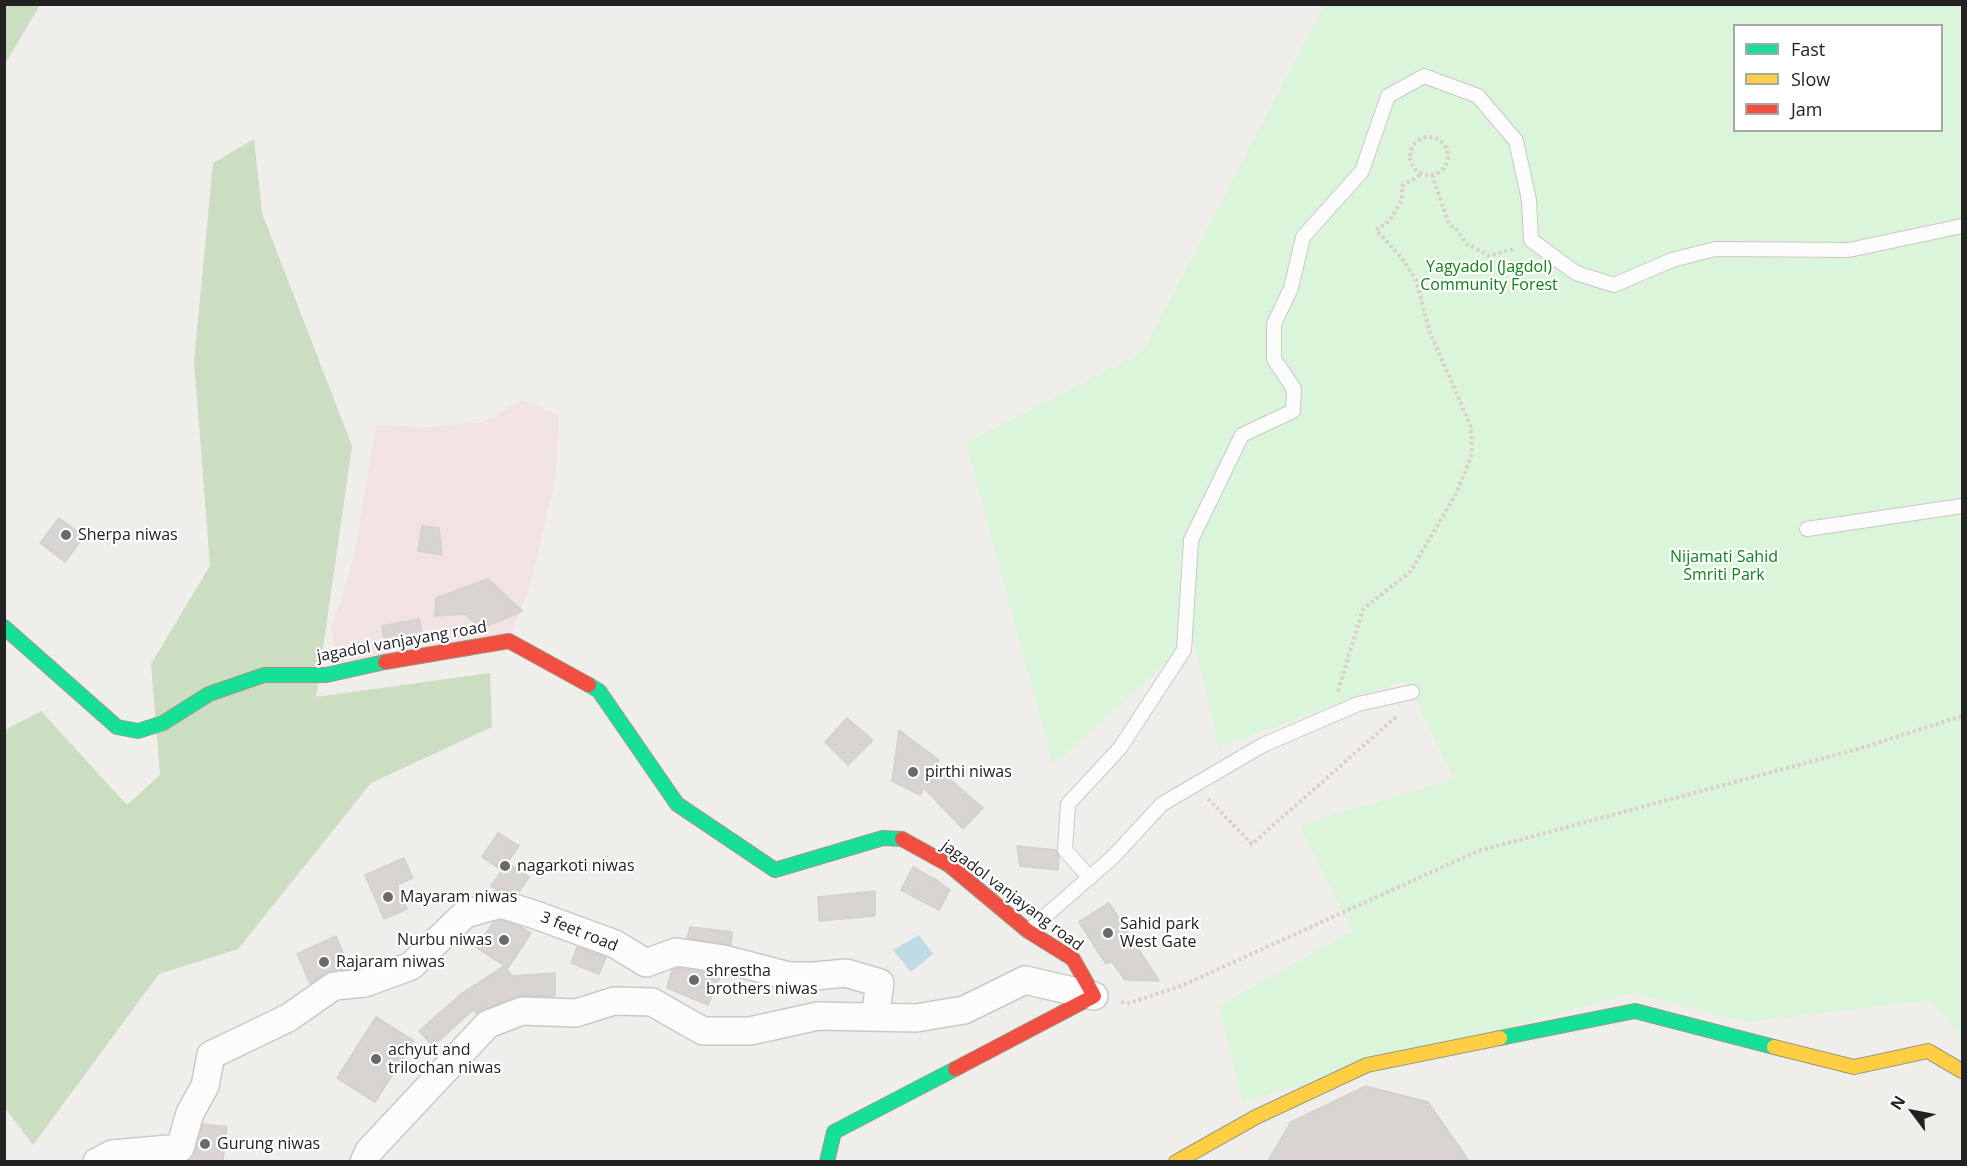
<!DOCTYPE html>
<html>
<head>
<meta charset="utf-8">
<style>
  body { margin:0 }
  #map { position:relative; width:1967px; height:1166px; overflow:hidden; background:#f0eeeb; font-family:"Open Sans",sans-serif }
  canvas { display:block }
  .frame { position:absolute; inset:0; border:6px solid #222; pointer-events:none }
  .legend { position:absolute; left:1733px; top:24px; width:210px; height:108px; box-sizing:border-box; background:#fff; border:2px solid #a7a7a7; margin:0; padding:8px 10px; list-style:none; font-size:18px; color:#222 }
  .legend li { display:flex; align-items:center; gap:12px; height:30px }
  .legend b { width:30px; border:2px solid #a7a7a7 }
  .north { position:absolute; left:1883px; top:1082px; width:60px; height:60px; -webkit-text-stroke:4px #fff; paint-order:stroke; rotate:302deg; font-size:16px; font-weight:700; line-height:24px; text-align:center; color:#222 }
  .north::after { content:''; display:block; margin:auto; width:21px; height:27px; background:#222; clip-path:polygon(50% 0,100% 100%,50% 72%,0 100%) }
</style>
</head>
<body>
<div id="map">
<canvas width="1967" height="1166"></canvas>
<div class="frame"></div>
<ul class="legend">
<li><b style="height:8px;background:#16e098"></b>Fast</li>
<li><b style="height:8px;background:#ffcf43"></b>Slow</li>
<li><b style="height:8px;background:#f24e42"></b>Jam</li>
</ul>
<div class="north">N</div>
</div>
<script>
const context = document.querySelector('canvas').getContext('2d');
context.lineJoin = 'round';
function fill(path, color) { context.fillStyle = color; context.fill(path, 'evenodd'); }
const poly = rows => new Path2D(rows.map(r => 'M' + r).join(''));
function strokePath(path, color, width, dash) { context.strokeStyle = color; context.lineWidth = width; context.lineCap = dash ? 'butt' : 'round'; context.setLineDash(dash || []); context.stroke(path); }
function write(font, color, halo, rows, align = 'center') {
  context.font = font + ' "Open Sans",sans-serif'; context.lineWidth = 4.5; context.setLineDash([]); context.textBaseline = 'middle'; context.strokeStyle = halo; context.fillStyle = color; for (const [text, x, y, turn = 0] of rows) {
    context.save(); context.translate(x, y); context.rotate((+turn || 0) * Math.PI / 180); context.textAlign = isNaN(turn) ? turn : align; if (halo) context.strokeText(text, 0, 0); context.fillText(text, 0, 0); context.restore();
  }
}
const commercial = poly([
  [522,400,559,416,555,482,531,582,509,641,338,664,331,629,354,557,376,425,428,427,484,422]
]);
const forest = poly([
  [5,4,40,5,5,64,4,5],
  [254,139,262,213,352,446,316,697,490,673,492,727,371,783,238,949,159,974,33,1145,5,1108,5,730,41,711,127,805,160,775,151,664,210,566,194,361,213,163]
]);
const park = poly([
  [1324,5,1962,5,1962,1037,1929,1000,1747,1022,1633,993,1243,1102,1219,1006,1352,931,1299,825,1454,779,1406,680,1219,747,1193,639,1053,765,966,443,1143,352],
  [1734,26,1942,26,1942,130,1734,130]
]);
const water = poly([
  [919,935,933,954,911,972,893,950]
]);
const building = poly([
  [59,518,84,536,65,562,40,543,59,518],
  [422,526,439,528,442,555,418,551,422,526],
  [488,579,522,611,487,626,479,627,465,614,435,616,436,598,488,579],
  [419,619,423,637,385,643,382,626,419,619],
  [847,718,873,740,848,765,825,742,847,718],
  [899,730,939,760,936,767,983,808,963,829,924,788,920,795,892,781,899,730],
  [498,833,519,846,507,863,529,877,518,893,506,889,496,889,491,886,502,870,482,857,498,833],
  [1017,846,1056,850,1059,857,1058,870,1020,866,1017,846],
  [404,858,413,878,397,885,407,909,384,919,365,875,404,858],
  [913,867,938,881,950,890,939,910,901,890,913,867],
  [875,891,875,916,819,921,818,897,875,891],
  [1109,903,1159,981,1125,980,1111,961,1106,964,1079,922,1109,903],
  [501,920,521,927,531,933,508,968,476,947,493,923,501,920],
  [690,927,732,932,731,945,687,938,690,927],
  [336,936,350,969,326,973,310,983,297,954,336,936],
  [577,947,606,957,599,974,571,963,577,947],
  [504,966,512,976,555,973,555,996,517,996,476,1013,473,1010,433,1046,419,1031,460,995,504,966],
  [678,968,721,975,708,1005,667,988,672,970,678,968],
  [376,1017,414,1041,375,1102,337,1078,376,1017],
  [1366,1086,1428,1102,1469,1161,1268,1161,1291,1122,1366,1086],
  [203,1124,227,1127,223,1161,187,1161,195,1152,203,1124]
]);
const path = poly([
  '1410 156a19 19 0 1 1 38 0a19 19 0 1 1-38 0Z',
  [1432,175,1449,224,1457,230,1467,244,1489,256,1514,249],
  [1338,691,1363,609,1410,572,1456,494,1472,454,1471,427,1429,330,1416,280,1401,257,1376,230,1389,221,1402,200,1402,186,1422,174],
  [1208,799,1252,844,1397,716],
  [1121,1002,1129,1003,1181,986,1478,851,1858,749,1962,716]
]);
const lane = poly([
  [1807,529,1962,506],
  [1090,878,1065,850,1068,804,1120,748,1184,650,1191,540,1242,435,1293,411,1294,389,1274,359,1274,324,1291,288,1303,237,1362,171,1388,96,1424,76,1478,96,1516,141,1529,200,1531,240,1576,273,1614,285,1672,260,1715,249,1849,250,1962,226],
  [1028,931,1113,857,1162,804,1263,745,1358,704,1412,692]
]);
const street = poly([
  [97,1162,112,1154,180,1148,190,1113,205,1086,211,1055,288,1018,334,986,365,983,411,966,465,914,501,904,533,914,615,944,646,963,676,952,724,959,789,976,815,976,846,973,880,983,875,1017],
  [364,1162,369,1151,488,1024,522,1011,576,1013,614,1001,652,1002,703,1031,750,1031,818,1016,916,1018,964,1010,1025,980,1094,996]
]);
const fast = poly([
  [4,627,117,727,138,731,163,723,209,694,264,675,326,675,385,662],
  [589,685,599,691,677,804,775,870,883,838,902,839],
  [1500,1038,1635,1011,1774,1047],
  [827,1162,834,1132,955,1069]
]);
const slow = poly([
  [1774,1047,1854,1067,1928,1051,1962,1071],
  [1176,1162,1256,1117,1367,1065,1500,1038]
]);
const jam = poly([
  [385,662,509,641,589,685],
  [902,839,949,865,1028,931,1073,959,1094,996,955,1069]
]);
const markers = [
  [66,535,6,"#6a6968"],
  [913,772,6,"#6a6968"],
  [505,866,6,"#6a6968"],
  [388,897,6,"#6a6968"],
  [1108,933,6,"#6a6968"],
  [504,940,6,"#6a6968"],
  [324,962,6,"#6a6968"],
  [694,980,6,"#6a6968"],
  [376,1059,6,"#6a6968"],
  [205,1144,6,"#6a6968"]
];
const parkNames = [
  ["Yagyadol (Jagdol)",1489,267],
  ["Community Forest",1489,285],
  ["Nijamati Sahid",1724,557],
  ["Smriti Park",1724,575]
];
const poiNames = [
  ["Sherpa niwas",78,535],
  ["pirthi niwas",925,772],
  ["nagarkoti niwas",517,866],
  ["Mayaram niwas",400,897],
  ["Sahid park",1120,924],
  ["West Gate",1120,942],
  ["Nurbu niwas",492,940,"right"],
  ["Rajaram niwas",336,962],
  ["shrestha",706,971],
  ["brothers niwas",706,989],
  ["achyut and",388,1050],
  ["trilochan niwas",388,1068],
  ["Gurung niwas",217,1144]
];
const streetNames = [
  ["jagadol vanjayang road",402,642,-10],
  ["jagadol vanjayang road",1012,896,37],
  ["3 feet road",579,932,22]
];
fill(commercial, '#f1e3e1');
fill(forest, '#cbdec1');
fill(park, '#daf5da');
fill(water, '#bfdbe3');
fill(building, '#d7d4d2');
strokePath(building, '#d3d0cc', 1.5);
strokePath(lane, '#c9c8c7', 16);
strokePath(street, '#c9c8c7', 30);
strokePath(fast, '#999a82', 16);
strokePath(slow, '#999a82', 16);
strokePath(jam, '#999a82', 16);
strokePath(path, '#dccecd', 4, [3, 3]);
strokePath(lane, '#fdfcfc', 14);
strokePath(street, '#fdfcfc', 27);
strokePath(fast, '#16e098', 14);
strokePath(slow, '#ffcf43', 14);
strokePath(jam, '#f24e42', 14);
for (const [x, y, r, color] of markers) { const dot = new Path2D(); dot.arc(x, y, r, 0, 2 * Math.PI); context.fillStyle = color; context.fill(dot); strokePath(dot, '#fff', 2); }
write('16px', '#0c8416', '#fff', parkNames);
write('16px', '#222', '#fff', poiNames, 'left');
write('16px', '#222', '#fff', streetNames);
</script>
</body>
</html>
